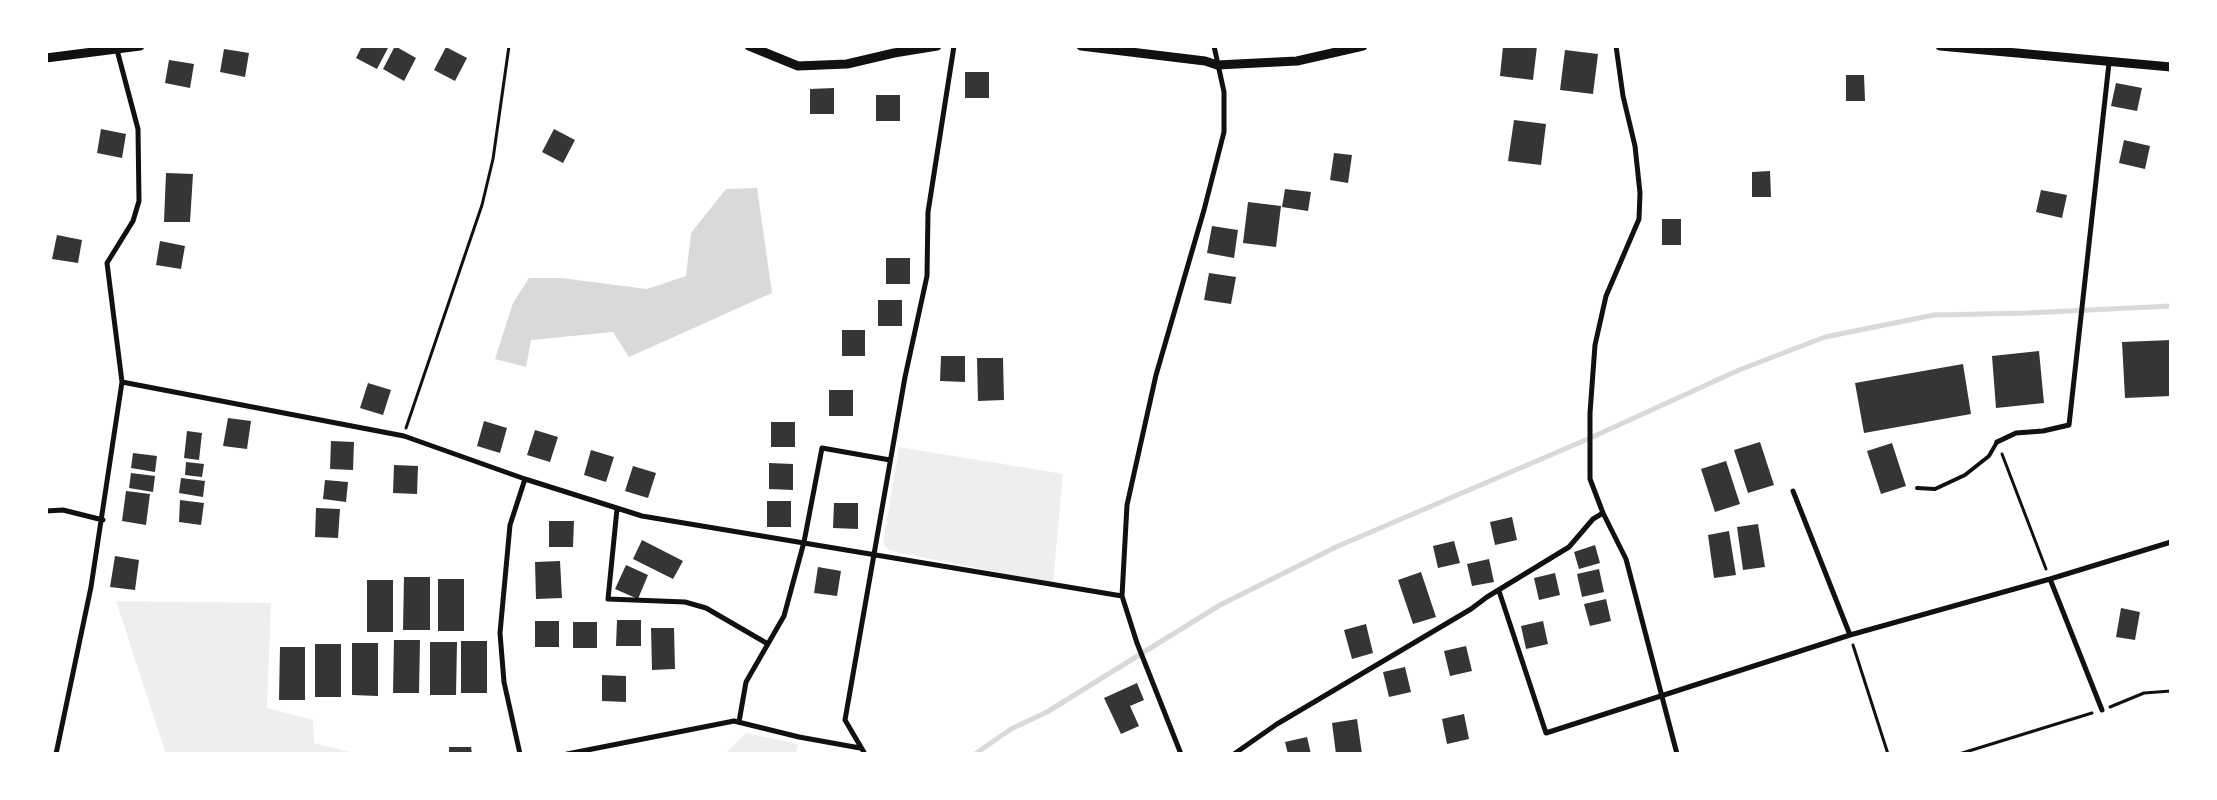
<!DOCTYPE html>
<html>
<head>
<meta charset="utf-8">
<style>
  body { margin:0 }
  #map { position:relative; width:2217px; height:800px; overflow:hidden; background:#fff; font-family:"Libre Baskerville",serif }
  canvas { display:block }
  .frame { position:absolute; inset:0; border:48px solid #fff; pointer-events:none }
</style>
</head>
<body>
<div id="map">
<canvas width="2217" height="800"></canvas>
<div class="frame"></div>
</div>
<script>
const context = document.querySelector('canvas').getContext('2d');
context.lineJoin = 'round';
function fill(path, color) { context.fillStyle = color; context.fill(path, 'evenodd'); }
const poly = rows => new Path2D(rows.map(r => 'M' + r).join(''));
function strokePath(path, color, width, dash) { context.strokeStyle = color; context.lineWidth = width; context.lineCap = dash ? 'butt' : 'round'; context.setLineDash(dash || []); context.stroke(path); }
const green = poly([
  [899,447,1063,474,1053,583,890,551,883,543],
  [116,601,271,603,267,708,313,720,314,743,357,754,166,754],
  [746,733,798,744,796,754,725,754]
]);
const water = poly([
  [757,188,772,293,629,357,613,332,531,340,526,367,495,359,513,303,529,278,561,278,647,289,686,276,691,233,726,189]
]);
const stream = poly([
  [975,754,1011,729,1047,712,1220,605,1336,547,1588,439,1739,370,1825,337,1934,315,2029,313,2171,306]
]);
const building = poly([
  [362,46,389,46,377,69,356,58],
  [395,46,416,58,404,81,383,69],
  [1503,46,1537,46,1533,80,1500,76],
  [446,47,467,58,455,81,434,70],
  [224,49,249,53,245,77,220,72],
  [1565,50,1598,54,1593,94,1560,90],
  [169,60,194,64,190,88,165,83],
  [965,72,989,72,989,98,965,98],
  [1846,75,1864,75,1865,101,1846,101],
  [2116,83,2142,88,2137,111,2111,106],
  [834,88,834,114,810,114,810,89],
  [876,95,900,95,900,121,876,121],
  [1514,120,1546,124,1541,165,1508,161],
  [101,129,126,134,122,158,97,153],
  [554,129,575,140,563,163,542,152],
  [2124,140,2150,146,2145,169,2119,163],
  [1334,153,1352,155,1348,183,1330,180],
  [1770,171,1771,197,1752,197,1752,172],
  [166,173,193,174,190,222,164,222],
  [1285,189,1311,192,1308,211,1282,207],
  [2041,190,2067,195,2062,218,2036,212],
  [1248,202,1281,206,1276,247,1243,243],
  [1662,219,1681,219,1681,245,1662,245],
  [1212,226,1238,230,1234,258,1207,253],
  [57,235,82,240,78,263,52,259],
  [160,241,185,246,181,269,156,265],
  [886,258,910,258,910,284,886,284],
  [1209,273,1236,277,1231,304,1204,300],
  [878,300,902,300,902,326,878,326],
  [842,330,865,330,865,356,842,356],
  [2171,340,2171,396,2125,398,2122,342],
  [2039,351,2044,403,1996,408,1992,356],
  [941,356,965,356,965,382,940,381],
  [977,358,1003,358,1004,400,978,401],
  [1963,364,1971,414,1864,433,1855,383],
  [368,383,391,390,383,415,360,408],
  [829,390,853,390,853,416,829,416],
  [228,418,251,421,247,449,223,446],
  [484,421,507,428,500,453,477,446],
  [771,422,795,422,795,447,771,447],
  [535,430,558,437,550,462,527,455],
  [187,431,202,433,199,460,184,458],
  [331,441,354,442,353,470,330,469],
  [1760,442,1774,485,1748,493,1734,450],
  [1892,443,1906,486,1881,494,1867,451],
  [591,450,614,457,606,482,584,475],
  [133,453,157,456,155,472,131,468],
  [1726,461,1740,504,1715,512,1701,469],
  [186,462,204,464,202,477,185,475],
  [769,463,793,464,793,490,769,489],
  [394,465,418,466,417,494,393,493],
  [633,466,656,473,648,498,625,491],
  [131,473,155,476,153,492,129,488],
  [181,478,205,481,203,497,179,493],
  [325,480,348,482,346,502,323,499],
  [126,491,150,494,146,525,122,521],
  [180,500,204,503,201,525,179,522],
  [767,501,791,501,791,527,767,527],
  [834,503,858,503,858,529,833,528],
  [316,508,340,509,338,538,315,537],
  [1512,517,1517,540,1495,545,1490,522],
  [549,521,574,521,573,547,549,547],
  [1758,524,1765,567,1743,570,1737,527],
  [1729,531,1736,575,1714,578,1708,535],
  [642,540,683,561,673,579,633,559],
  [1454,541,1460,563,1438,568,1433,546],
  [1595,545,1600,563,1579,569,1574,552],
  [115,556,139,560,135,590,110,587],
  [1489,559,1494,582,1472,586,1467,564],
  [560,561,562,598,536,599,535,562],
  [626,565,648,575,638,599,615,589],
  [818,567,841,571,837,596,814,593],
  [1599,569,1604,592,1582,597,1577,574],
  [1421,572,1436,617,1413,624,1398,580],
  [1555,573,1560,595,1539,600,1534,578],
  [404,577,430,577,430,630,403,630],
  [438,579,464,579,464,631,438,631],
  [367,580,393,580,393,632,367,632],
  [1606,599,1611,621,1590,626,1584,604],
  [2121,608,2140,612,2135,640,2116,637],
  [617,620,641,620,641,646,616,646],
  [535,621,559,621,559,647,535,647],
  [1543,621,1548,644,1526,649,1521,626],
  [573,622,597,622,597,648,573,648],
  [1366,624,1373,653,1352,659,1344,630],
  [651,628,674,628,675,669,652,670],
  [394,640,420,640,419,693,393,693],
  [461,641,487,641,487,693,461,693],
  [430,642,457,642,456,695,430,695],
  [352,643,378,643,378,696,352,695],
  [315,644,341,644,341,697,315,697],
  [1466,646,1472,671,1450,676,1444,651],
  [280,647,305,647,305,700,279,700],
  [1405,667,1411,692,1389,697,1383,672],
  [602,675,626,676,626,702,602,701],
  [1137,683,1144,700,1130,706,1139,726,1121,734,1104,698],
  [1464,714,1469,739,1447,744,1442,719],
  [1357,719,1362,754,1336,754,1332,723],
  [1307,737,1311,754,1288,754,1285,742],
  [449,747,471,747,472,754,449,754]
]);
const path = poly([
  [406,428,482,205,493,159,509,46],
  [2002,454,2046,569],
  [1853,645,1888,754],
  [2110,707,2144,693,2171,691],
  [1959,754,2092,713]
]);
const service = poly([
  [1917,488,1935,489,1965,475,1989,456,1997,442]
]);
const minor = poly([
  [1616,46,1623,96,1635,146,1640,193,1639,219,1606,296,1595,345,1590,413,1590,479,1603,513,1626,559,1677,754],
  [122,382,404,436,525,479,642,516,1122,596],
  [1997,442,2016,433,2043,431,2069,425,2109,63],
  [1793,491,1850,635],
  [617,509,608,599,685,602,706,608,768,644],
  [46,511,63,510,103,520],
  [2050,579,2102,710],
  [1499,591,1546,733,1850,635,2050,579,2171,542],
  [739,722,746,682,784,616,804,542,822,448,890,460],
  [56,754,91,587,122,382,107,263,133,221,139,201,138,129,117,50],
  [520,754,504,682,500,633,510,525,525,479],
  [567,754,734,721,799,737,860,748],
  [865,754,845,720,905,377,927,276,928,212,954,46],
  [1181,754,1137,643,1122,596,1127,505,1156,375,1204,210,1224,132,1224,92,1214,46],
  [1234,754,1277,724,1471,609,1487,597,1569,547,1593,519,1603,513]
]);
const tertiary = poly([
  [749,46,798,66,847,64,894,53,937,46],
  [1081,46,1205,61,1217,65,1297,61,1363,46],
  [1940,46,2171,67],
  [46,58,140,46]
]);
fill(green, '#eee');
fill(water, '#d9d9d9');
strokePath(stream, '#d9d9d9', 5);
fill(building, '#353535');
strokePath(path, '#111', 3);
strokePath(service, '#111', 4);
strokePath(minor, '#111', 5);
strokePath(tertiary, '#111', 9);
</script>
</body>
</html>
